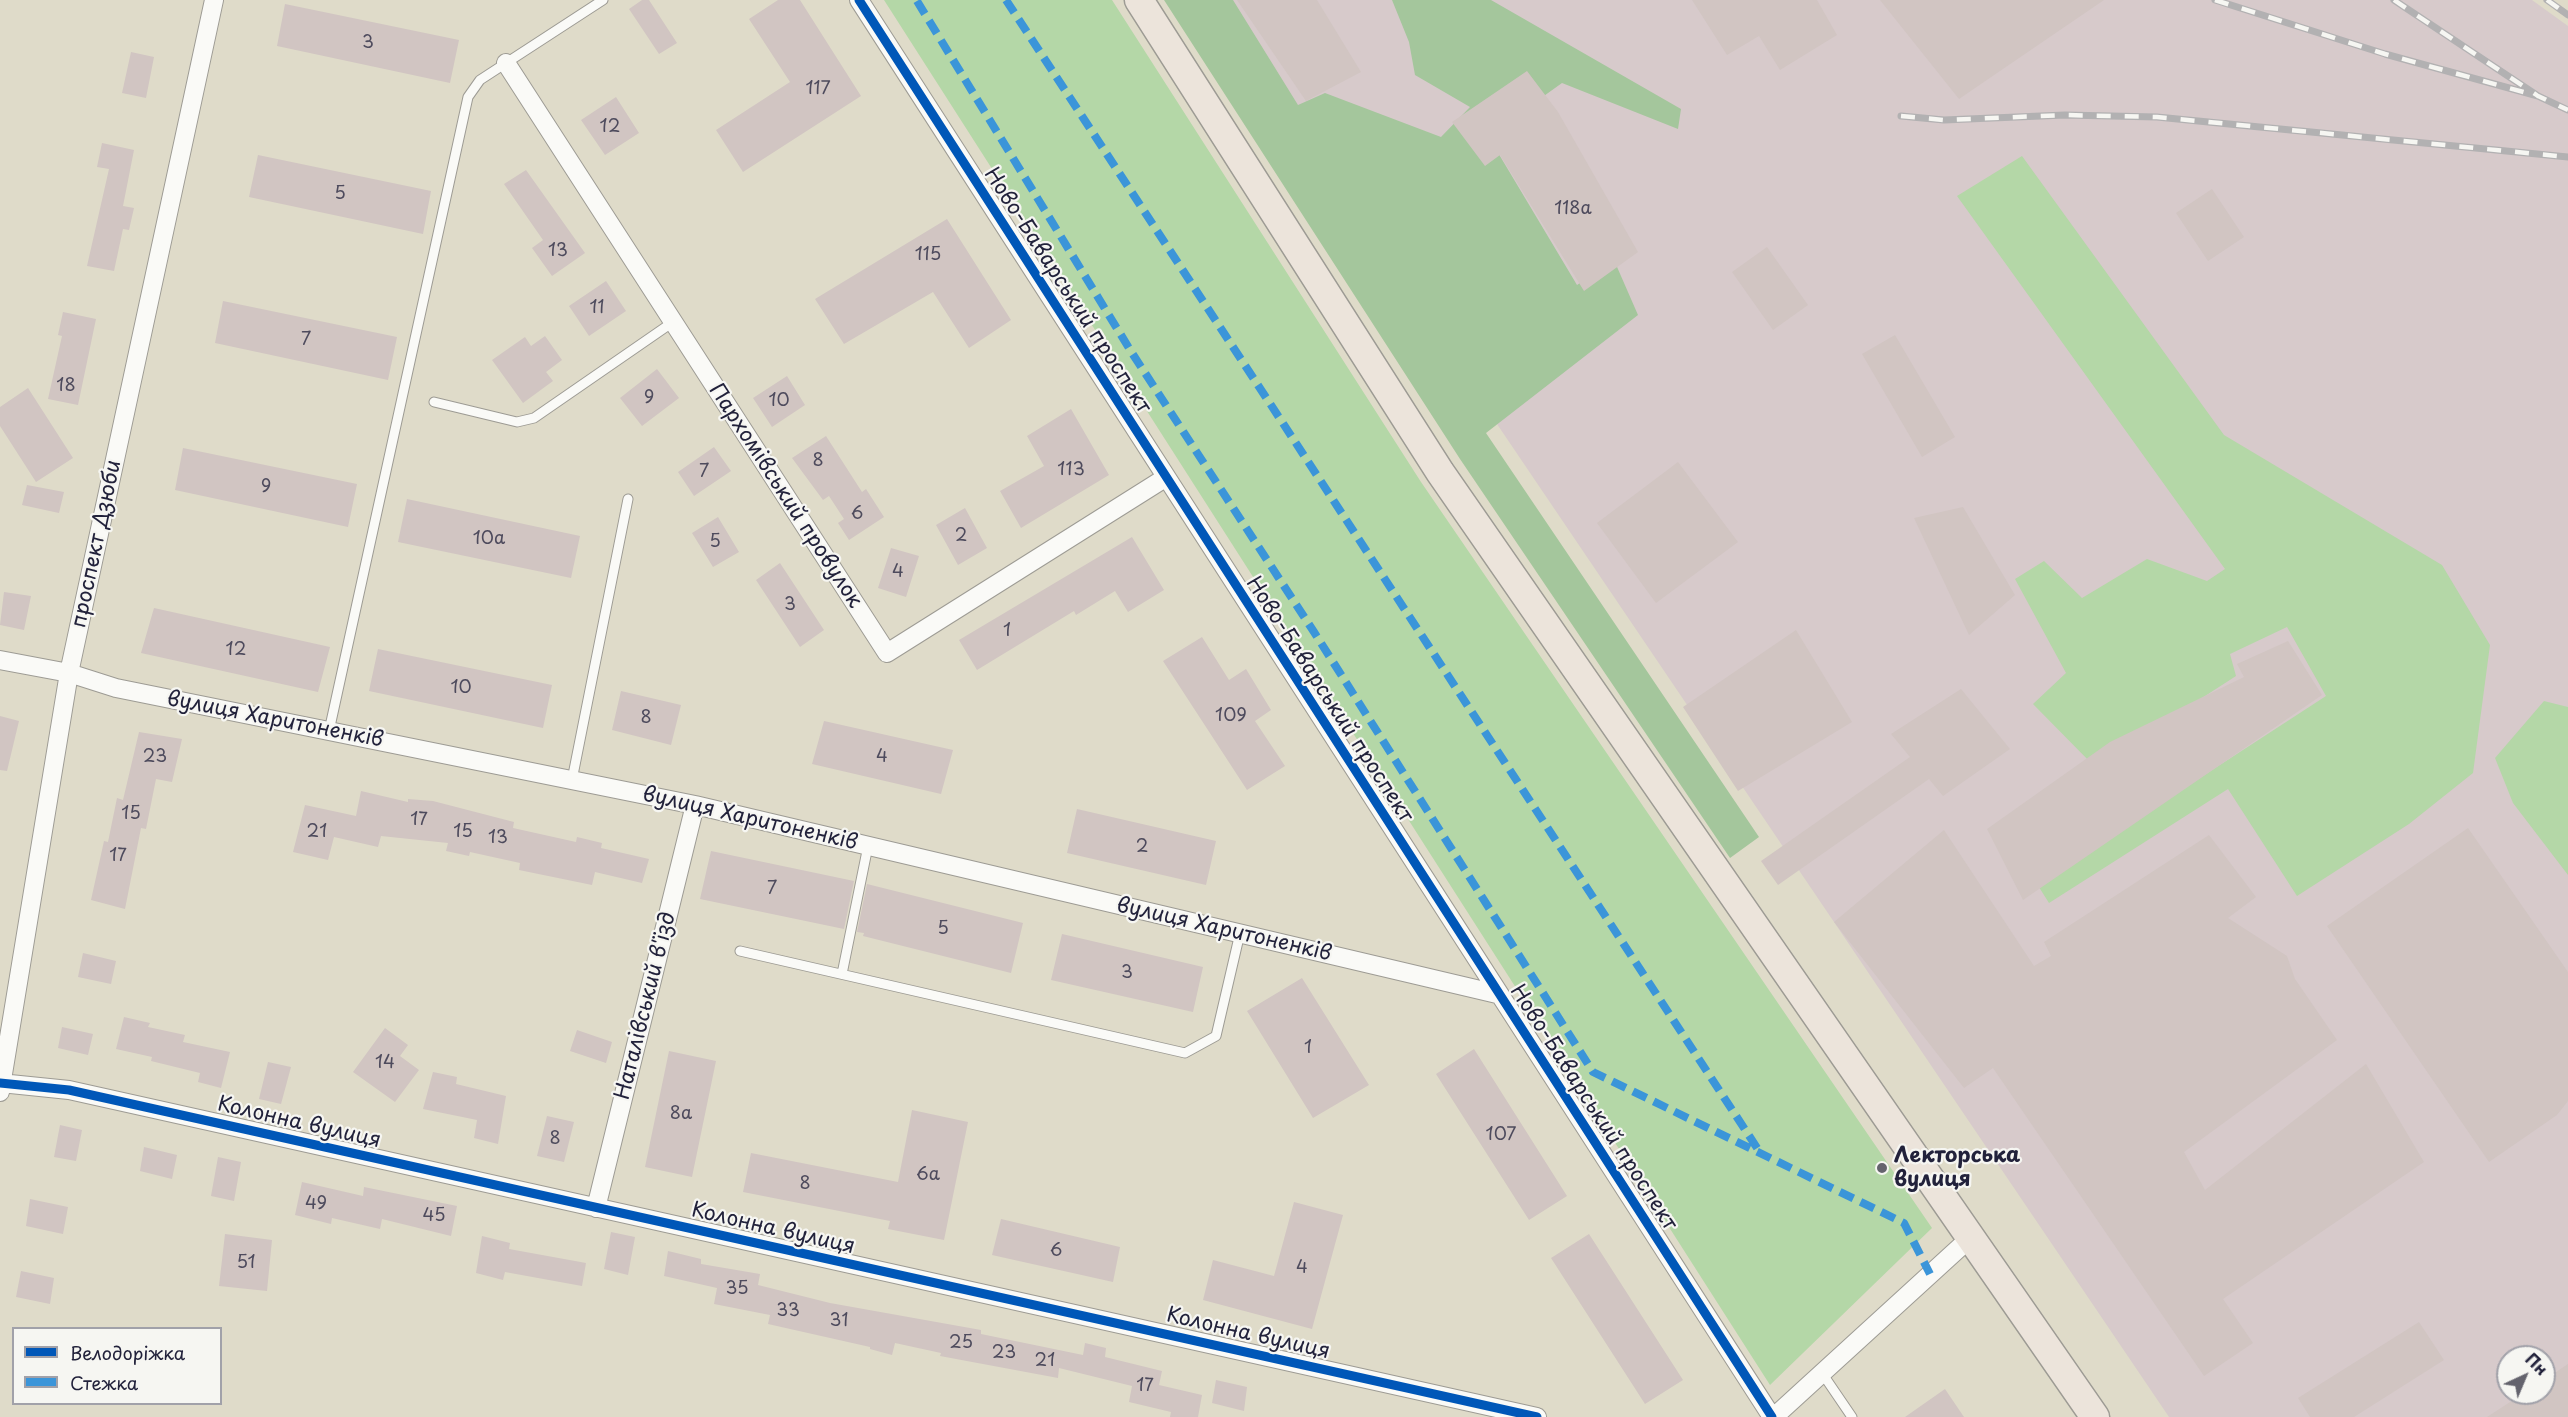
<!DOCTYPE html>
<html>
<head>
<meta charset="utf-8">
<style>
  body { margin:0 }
  #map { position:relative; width:2568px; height:1417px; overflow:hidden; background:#dfdbc9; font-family:"Playpen Sans",sans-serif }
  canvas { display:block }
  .legend { position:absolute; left:12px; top:1327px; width:210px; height:78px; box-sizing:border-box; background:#f6f6f2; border:2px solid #a1a1a9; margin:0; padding:8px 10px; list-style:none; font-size:18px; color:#22223b }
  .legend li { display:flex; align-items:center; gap:12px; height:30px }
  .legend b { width:30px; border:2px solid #a1a1a9 }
  .north { position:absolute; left:2496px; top:1345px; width:60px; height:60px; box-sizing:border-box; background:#f6f6f2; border:2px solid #a1a1a9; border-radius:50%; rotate:44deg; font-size:16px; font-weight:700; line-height:24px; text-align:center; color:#22223b }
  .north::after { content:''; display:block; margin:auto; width:21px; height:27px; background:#64636d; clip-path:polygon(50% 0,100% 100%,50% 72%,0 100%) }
</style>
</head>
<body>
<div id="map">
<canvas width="2568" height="1417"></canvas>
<ul class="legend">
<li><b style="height:8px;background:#0057b8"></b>Велодоріжка</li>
<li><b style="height:8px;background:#3b95d9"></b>Стежка</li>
</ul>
<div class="north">Пн</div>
</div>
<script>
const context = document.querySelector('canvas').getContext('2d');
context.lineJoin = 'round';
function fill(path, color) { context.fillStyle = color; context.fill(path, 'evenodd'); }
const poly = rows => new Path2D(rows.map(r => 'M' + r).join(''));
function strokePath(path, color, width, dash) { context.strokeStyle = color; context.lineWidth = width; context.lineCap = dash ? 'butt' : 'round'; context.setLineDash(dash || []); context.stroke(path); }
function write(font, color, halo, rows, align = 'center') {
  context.font = font + ' "Playpen Sans",sans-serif'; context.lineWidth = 4.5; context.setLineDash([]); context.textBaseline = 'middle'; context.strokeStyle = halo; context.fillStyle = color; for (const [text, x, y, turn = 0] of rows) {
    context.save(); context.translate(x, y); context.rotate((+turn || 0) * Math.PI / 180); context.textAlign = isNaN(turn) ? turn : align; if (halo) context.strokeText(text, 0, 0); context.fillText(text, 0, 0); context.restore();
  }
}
const industrial = poly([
  [1210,0,2532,0,2568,26,2568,1417,2169,1417],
  [2508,1357,2544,1357,2544,1393,2508,1393]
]);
const green = poly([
  [884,0,1112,0,1421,482,1932,1228,1770,1385],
  [2022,156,2224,435,2442,565,2490,645,2473,773,2409,824,2297,896,2228,789,2049,903,2037,884,2326,696,2287,627,2230,654,2236,676,2095,767,2033,704,2066,673,2015,579,2044,561,2082,598,2147,559,2207,581,2225,569,1957,196],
  [2544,701,2568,707,2568,875,2513,803,2495,758]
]);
const forest = poly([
  [1164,0,1233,0,1298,105,1325,93,1441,137,1470,107,1415,75,1409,42,1392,0,1491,0,1681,109,1678,129,1562,83,1488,136,1577,285,1614,260,1638,315,1486,433,1759,837,1730,858,1460,459]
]);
const building = poly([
  [642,0,649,0,677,43,659,54,629,9],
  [778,0,800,0,861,96,743,172,716,130,790,82,749,19],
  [1237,0,1317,0,1361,72,1306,101],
  [1692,0,1817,0,1837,35,1780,70,1759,36,1727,55],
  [1880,0,2104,0,1959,99],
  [285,4,459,40,450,83,277,46],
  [131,52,154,57,146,98,122,93],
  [1527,71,1558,112,1638,252,1584,291,1500,155,1485,166,1452,122],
  [616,97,639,133,605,155,581,120],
  [102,143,134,150,123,206,134,208,129,230,123,229,114,271,87,266,109,169,97,167],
  [258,155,431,191,423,234,249,197],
  [526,170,585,253,552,276,532,248,543,240,504,184],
  [2212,189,2244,237,2208,261,2176,213],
  [947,219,1011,320,969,348,933,292,844,344,815,299],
  [1767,247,1808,305,1773,330,1732,272],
  [606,281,626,311,589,336,569,306],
  [223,301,397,337,388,380,215,343],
  [63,312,96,319,78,405,48,399,62,336,58,335],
  [1895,335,1955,437,1922,457,1862,354],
  [545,336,562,360,546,372,553,381,523,403,492,360,525,337,531,346],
  [657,369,679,398,642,426,620,398],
  [787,376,805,405,772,427,753,398],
  [28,388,73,458,36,482,0,426,0,407],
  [1071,409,1109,475,1021,528,1000,491,1044,466,1027,436],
  [826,436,862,492,866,489,884,517,849,540,838,523,844,519,829,496,823,500,792,458],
  [714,447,731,471,694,496,678,472],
  [183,448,357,484,348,527,175,490],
  [1678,462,1738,542,1656,603,1597,523],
  [27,485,64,492,59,513,22,505],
  [407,499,580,536,571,578,398,542],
  [1963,507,2015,595,1969,635,1914,518],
  [965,508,987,548,958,565,936,525],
  [718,517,739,552,713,567,692,533],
  [1132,537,1164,590,1128,612,1115,591,1076,615,1074,611,977,670,959,640],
  [891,548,919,556,906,597,878,588],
  [780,563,824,630,800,647,756,580],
  [4,592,31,596,24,630,0,625],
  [154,608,330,647,318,692,141,653],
  [1796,630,1852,722,1738,791,1683,707],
  [1202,637,1229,680,1246,669,1271,710,1255,721,1285,766,1247,790,1163,661],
  [2288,641,2322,695,2023,900,1987,829,2110,742,2244,677,2237,664],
  [378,649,552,685,543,728,369,691],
  [1961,689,2010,749,1943,796,1929,779,1778,885,1761,861,1910,757,1891,734],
  [621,691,681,705,671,745,612,730],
  [0,716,19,721,7,771,0,770],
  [824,721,953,750,941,794,812,764],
  [139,732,182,739,172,782,156,779,146,829,141,828,125,909,91,900,104,841,108,842,117,798,123,800],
  [361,791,408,802,408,799,433,801,514,822,513,828,576,842,577,837,602,843,601,848,649,859,642,883,595,872,592,885,519,870,520,863,470,852,469,856,446,851,448,843,381,836,378,847,334,837,328,860,293,852,305,805,356,816],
  [1077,809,1216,841,1206,885,1067,853],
  [2468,828,2568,972,2568,1101,2557,1115,2489,1162,2327,926],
  [1944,830,2034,966,2051,956,2044,942,2209,835,2256,897,2228,918,2287,956,2295,979,2337,1040,2184,1152,2205,1190,2366,1064,2424,1162,2223,1299,2253,1343,2204,1376,1993,1068,1964,1088,1834,922],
  [711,851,854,881,844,929,700,899],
  [867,884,1023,923,1011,973,863,936,864,933,857,932],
  [1062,934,1203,967,1193,1012,1051,980],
  [83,953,116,961,111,984,78,977],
  [1302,978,1369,1085,1313,1118,1247,1011],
  [124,1017,150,1023,148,1027,185,1035,183,1042,230,1052,221,1088,198,1082,200,1073,151,1061,152,1057,116,1049],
  [62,1027,93,1034,88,1055,58,1048],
  [385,1028,408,1045,400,1056,419,1070,395,1102,353,1072],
  [577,1030,612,1042,606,1063,570,1051],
  [1474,1049,1567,1196,1529,1220,1436,1074],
  [669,1051,716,1061,692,1177,645,1167],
  [268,1062,291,1067,281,1104,259,1099],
  [433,1072,457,1077,456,1084,506,1096,498,1144,474,1138,477,1120,423,1109],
  [912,1110,968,1122,944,1240,888,1229,890,1221,743,1192,751,1153,898,1182],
  [547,1116,574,1122,564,1162,537,1156],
  [60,1125,82,1130,76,1161,54,1157],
  [144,1147,177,1155,172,1179,140,1171],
  [218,1157,241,1162,234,1201,211,1196],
  [302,1182,363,1196,364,1187,457,1206,451,1236,382,1219,380,1229,332,1218,331,1224,295,1215],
  [30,1199,68,1207,63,1234,26,1226],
  [1294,1202,1343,1215,1312,1329,1203,1300,1213,1260,1274,1276],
  [1001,1219,1120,1247,1113,1282,992,1255],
  [611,1232,635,1237,628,1275,604,1269],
  [225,1234,272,1240,267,1291,219,1286],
  [1589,1234,1683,1380,1645,1404,1551,1258],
  [482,1236,510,1243,509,1249,586,1263,582,1286,505,1272,503,1280,476,1273],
  [668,1251,701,1259,701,1264,760,1274,758,1285,830,1303,981,1330,981,1334,1083,1355,1085,1343,1106,1348,1105,1357,1162,1371,1159,1385,1202,1395,1198,1417,1170,1417,1171,1412,1129,1402,1132,1386,1059,1368,1058,1378,940,1356,941,1353,895,1343,892,1355,870,1349,870,1347,768,1324,770,1315,714,1304,717,1288,664,1276],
  [21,1271,54,1278,50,1304,16,1297],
  [2419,1322,2444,1360,2354,1417,2310,1417,2298,1398],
  [2568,1364,2568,1417,2487,1417,2524,1393,2544,1393,2544,1380],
  [1216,1380,1247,1387,1244,1411,1212,1403],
  [1945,1389,1964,1417,1905,1417]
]);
const service = poly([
  [434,402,517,422,534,418,673,322],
  [329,731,468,97,480,80,603,0],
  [572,780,628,499],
  [740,951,1185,1053,1216,1036,1240,933],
  [842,974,868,846],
  [1822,1373,1852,1417]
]);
const minor = poly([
  [859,0,1772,1417],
  [506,63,887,653,1165,478],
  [0,660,69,673,116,688,695,805,1497,994],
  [0,1083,69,1090,1537,1417],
  [0,1092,69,673,214,0],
  [596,1208,695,805],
  [1774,1417,1970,1238]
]);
const primary = poly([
  [1139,0,1440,472,2095,1417]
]);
const rail = poly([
  [2215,0,2385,54,2538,96],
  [2394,0,2538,96,2568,110],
  [2547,0,2568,15],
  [1901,116,1944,120,2065,115,2157,117,2568,157]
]);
const quiet = poly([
  [1006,0,1761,1154],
  [917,1,1132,353,1314,632,1593,1072,1904,1223,1930,1274]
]);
const cycleway = poly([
  [859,0,1772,1417],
  [0,1083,69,1090,1537,1417]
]);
const markers = [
  [1882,1168,6,"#64636d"]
];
const numberNames = [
  ["3",368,43],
  ["117",818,89],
  ["12",610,127],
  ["5",340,194],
  ["118а",1573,209],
  ["13",558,251],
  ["115",928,255],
  ["11",597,308],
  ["7",306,340],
  ["18",66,386],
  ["9",649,398],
  ["10",779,401],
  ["8",818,461],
  ["113",1071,470],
  ["7",704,472],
  ["9",266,487],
  ["6",857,514],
  ["2",961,536],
  ["10а",489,539],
  ["5",715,542],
  ["4",898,572],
  ["3",790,605],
  ["1",1007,631],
  ["12",236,650],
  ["10",461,688],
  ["109",1231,716],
  ["8",646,718],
  ["23",155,757],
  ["4",882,757],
  ["15",131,814],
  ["17",419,820],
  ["21",317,832],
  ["15",463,832],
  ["13",498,838],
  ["2",1142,847],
  ["17",118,856],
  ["7",772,889],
  ["5",943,929],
  ["3",1127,973],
  ["1",1308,1048],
  ["14",385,1063],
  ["8а",681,1114],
  ["107",1501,1135],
  ["8",555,1139],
  ["6а",928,1175],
  ["8",805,1184],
  ["49",316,1204],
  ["45",434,1216],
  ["6",1056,1251],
  ["51",246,1263],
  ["4",1302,1268],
  ["35",737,1289],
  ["33",788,1311],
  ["31",839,1321],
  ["25",961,1343],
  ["23",1004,1353],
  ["21",1045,1361],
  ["17",1145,1386]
];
const streetNames = [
  ["Ново-Баварський проспект",1067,291,57],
  ["Пархомівський провулок",785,496,57],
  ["проспект Дзюби",97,544,-78],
  ["Ново-Баварський проспект",1329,700,57],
  ["вулиця Харитоненків",275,720,11],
  ["вулиця Харитоненків",750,819,13],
  ["вулиця Харитоненків",1224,930,13],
  ["Наталівський в'їзд",646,1006,-76],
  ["Ново-Баварський проспект",1593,1108,57],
  ["Колонна вулиця",299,1123,13],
  ["Колонна вулиця",773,1229,13],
  ["Колонна вулиця",1248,1334,13]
];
const poiNames = [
  ["Лекторська",1894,1156],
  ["вулиця",1894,1180]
];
fill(industrial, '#d7cacb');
fill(green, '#b4d7a7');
fill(forest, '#a4c69c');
fill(building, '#d1c5c2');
strokePath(service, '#9d9b94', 11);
strokePath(minor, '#9d9b94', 20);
strokePath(primary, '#9d9b94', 31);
strokePath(service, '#fafaf7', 9);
strokePath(minor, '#fafaf7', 18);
strokePath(primary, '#ece4db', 28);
strokePath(rail, '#b2b1b2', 7);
strokePath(rail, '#f6f6f2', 4.5, [14]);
strokePath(quiet, '#3b95d9', 8, [15, 8]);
strokePath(cycleway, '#0057b8', 9);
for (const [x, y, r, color] of markers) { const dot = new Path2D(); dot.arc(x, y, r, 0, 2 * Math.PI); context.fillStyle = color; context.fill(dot); strokePath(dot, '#f6f6f2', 2); }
write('18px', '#4e4b5d', null, numberNames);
write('21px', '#22223b', '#f6f6f2', streetNames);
write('bold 21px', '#22223b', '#f6f6f2', poiNames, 'left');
</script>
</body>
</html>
